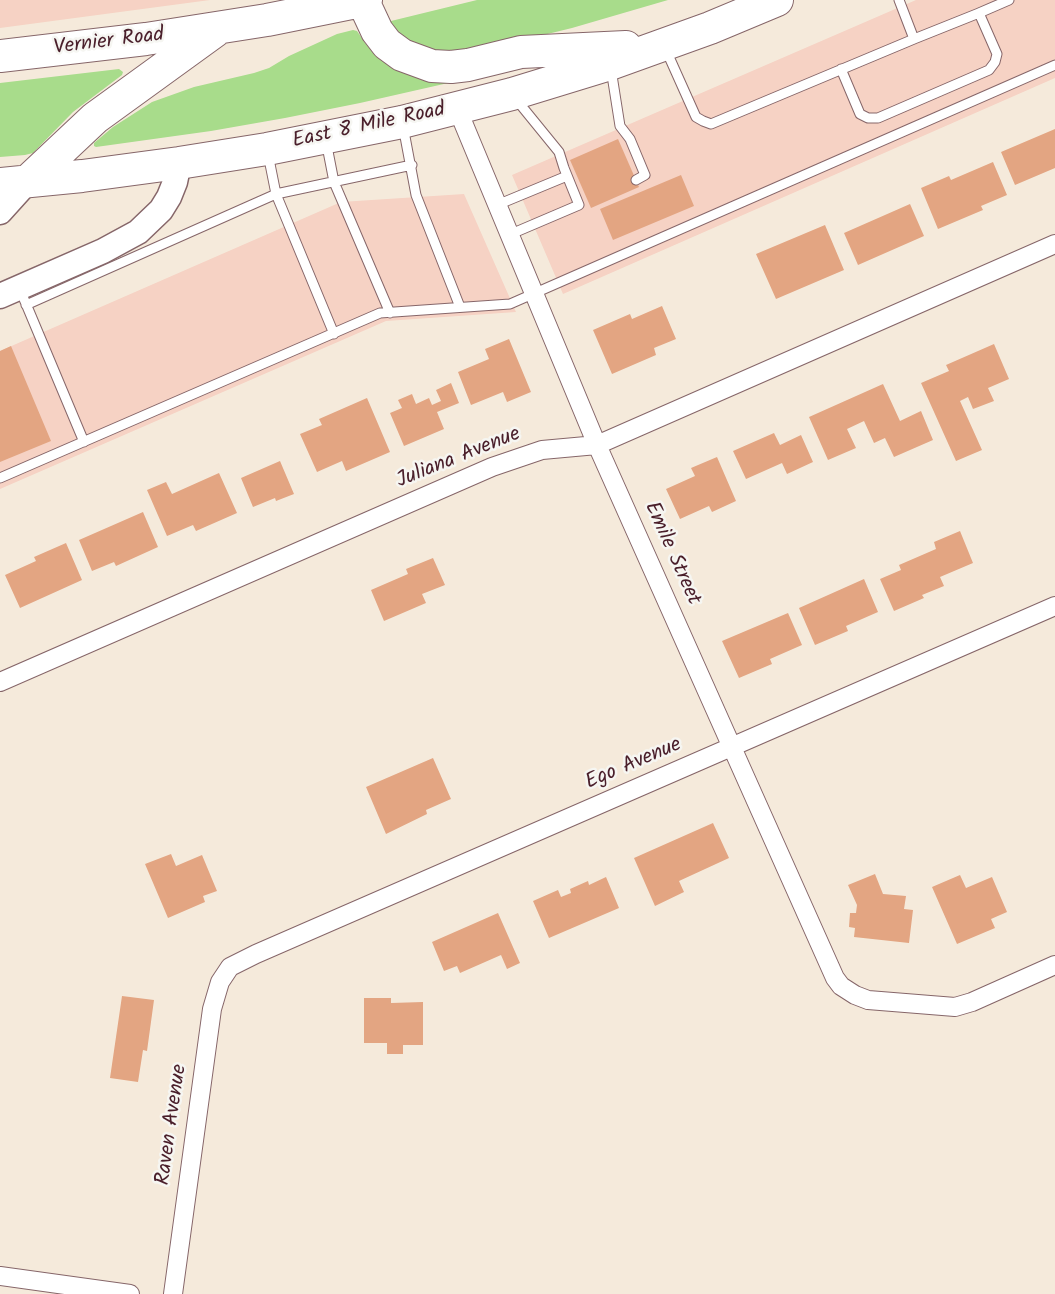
<!DOCTYPE html>
<html>
<head>
<meta charset="utf-8">
<style>
  body { margin:0 }
  canvas { display:block; background:#f5eadb }
</style>
</head>
<body>
<canvas width="1055" height="1294"></canvas>
<script>
const context = document.querySelector('canvas').getContext('2d');
context.lineJoin = 'round';
function fill(path, color) { context.fillStyle = color; context.fill(path, 'evenodd'); }
const poly = rows => new Path2D(rows.map(r => 'M' + r).join(''));
function strokePath(path, color, width, dash) { context.strokeStyle = color; context.lineWidth = width; context.lineCap = dash ? 'butt' : 'round'; context.setLineDash(dash || []); context.stroke(path); }
function write(font, color, halo, rows, align = 'center') {
  context.font = font + ' Kalam,sans-serif'; context.lineWidth = 5; context.setLineDash([]); context.textBaseline = 'middle'; context.strokeStyle = halo; context.fillStyle = color; for (const [text, x, y, turn = 0] of rows) {
    context.save(); context.translate(x, y); context.rotate((+turn || 0) * Math.PI / 180); context.textAlign = isNaN(turn) ? turn : align; if (halo) context.strokeText(text, 0, 0); context.fillText(text, 0, 0); context.restore();
  }
}
const built = poly([
  [0,0,210,0,0,28],
  [916,0,1055,0,1055,78,563,294,512,175],
  [464,194,516,312,386,321,0,489,0,351,341,202]
]);
const green = poly([
  [477,0,668,0,572,28,453,57,410,46,387,23,391,21],
  [353,30,357,31,366,44,381,55,457,81,360,103,285,118,211,131,96,147,94,146,94,143,113,127,152,102,194,87,254,73,269,68,289,56,337,34],
  [119,69,123,72,122,75,73,112,33,153,25,155,0,157,0,83]
]);
const building = poly([
  [1055,129,1055,168,1015,185,1001,152],
  [618,139,639,187,591,208,570,160],
  [993,162,1007,195,981,206,983,210,938,229,921,188,949,176,951,180],
  [681,175,694,206,613,240,600,209],
  [910,204,924,236,858,265,844,233],
  [825,225,844,270,776,299,756,254],
  [662,306,676,339,654,348,656,355,612,374,593,330,630,314,632,319],
  [509,339,531,392,507,402,503,392,471,405,458,372,489,359,485,349],
  [994,344,1009,379,988,388,994,401,973,409,968,397,960,401,982,450,956,461,921,383,949,371,946,365],
  [11,346,51,441,0,462,0,351],
  [451,383,459,403,437,412,444,429,404,446,390,413,402,408,398,400,412,394,416,404,429,398,432,405,441,401,436,390],
  [883,384,900,421,921,411,933,440,894,457,885,438,874,443,864,421,847,429,856,448,828,460,809,417],
  [367,398,390,452,346,471,342,461,317,472,300,434,322,425,319,419],
  [774,433,780,445,801,435,813,462,787,474,782,463,746,479,733,451],
  [717,457,736,501,712,512,709,506,680,519,666,489,695,476,691,468],
  [280,461,294,494,276,501,275,498,253,507,241,478],
  [219,473,237,513,196,531,193,525,167,536,147,490,166,482,172,494],
  [143,512,158,547,116,566,114,562,92,571,79,540],
  [960,531,973,563,940,577,944,586,922,595,924,598,894,611,880,579,901,570,899,565,936,549,934,542],
  [66,543,82,580,20,608,5,575,36,561,34,557],
  [433,558,445,585,422,594,426,603,384,621,371,590,408,574,406,569],
  [864,579,878,612,846,626,848,631,815,645,799,608],
  [788,613,802,645,770,659,772,664,739,678,722,641],
  [433,758,451,799,426,810,427,814,386,834,366,787],
  [713,823,729,858,679,881,684,892,655,906,634,858],
  [171,854,176,866,202,855,217,891,203,896,205,902,168,918,145,864],
  [875,874,883,894,906,896,904,909,913,910,909,943,854,937,855,928,849,927,850,913,856,913,857,905,848,885],
  [960,875,966,888,992,877,1007,912,991,919,995,928,957,944,932,887],
  [606,877,619,908,549,938,533,901,558,890,561,897,571,893,570,889,588,881,589,885],
  [498,913,520,963,507,969,501,955,460,973,457,966,444,971,432,942],
  [122,996,154,1000,147,1051,143,1050,138,1082,110,1078],
  [364,998,391,998,391,1003,423,1002,423,1045,403,1045,403,1054,387,1054,387,1043,364,1043]
]);
const lane = poly([
  [979,13,1009,0],
  [666,50,696,117,703,121,711,124,914,39,899,0],
  [611,69,620,126,630,139,645,175,636,180],
  [841,69,860,114,868,118,878,118,989,70,995,62,997,54,979,13,914,39],
  [403,126,416,195,460,307],
  [326,141,334,182,390,313],
  [497,205,567,176],
  [511,234,579,205,564,168,559,152,515,98],
  [24,299,84,442],
  [26,305,276,194,268,154],
  [334,334,276,194,412,165],
  [0,478,380,313,510,304,1055,65]
]);
const street = poly([
  [457,108,597,445,835,978,841,986,855,995,868,1000,955,1007,972,1002,1055,965],
  [0,682,492,467,542,450,597,445,1055,244],
  [0,1276,130,1294],
  [173,1294,212,1009,220,982,230,967,256,954,1055,606]
]);
const secondary = poly([
  [0,212,28,181],
  [0,296,103,251,138,232,161,210,169,197,175,182,179,163]
]);
const highway = poly([
  [363,1,377,31,387,44,402,55,432,66,451,67,468,65,521,52,626,47],
  [0,56,146,39,267,20,366,0],
  [28,181,95,118,215,31],
  [0,184,82,176,179,163,267,149,402,122,512,94,610,64,710,28,777,0]
]);
const streetNames = [
  ["Vernier Road",109,43,-7],
  ["East 8 Mile Road",369,127,-12],
  ["Juliana Avenue",459,459,-22],
  ["Emile Street",671,554,66],
  ["Ego Avenue",634,765,-23],
  ["Raven Avenue",173,1125,-82]
];
fill(built, '#f6d2c4');
fill(green, '#a8dc8b');
fill(building, '#e3a582');
strokePath(lane, '#866669', 11);
strokePath(street, '#866669', 20);
strokePath(secondary, '#866669', 27);
strokePath(highway, '#866669', 34);
strokePath(lane, '#fff', 9);
strokePath(street, '#fff', 18);
strokePath(secondary, '#fff', 24);
strokePath(highway, '#fff', 32);
write('21px', '#4a1f2b', '#f6f6f2', streetNames);
</script>
</body>
</html>
